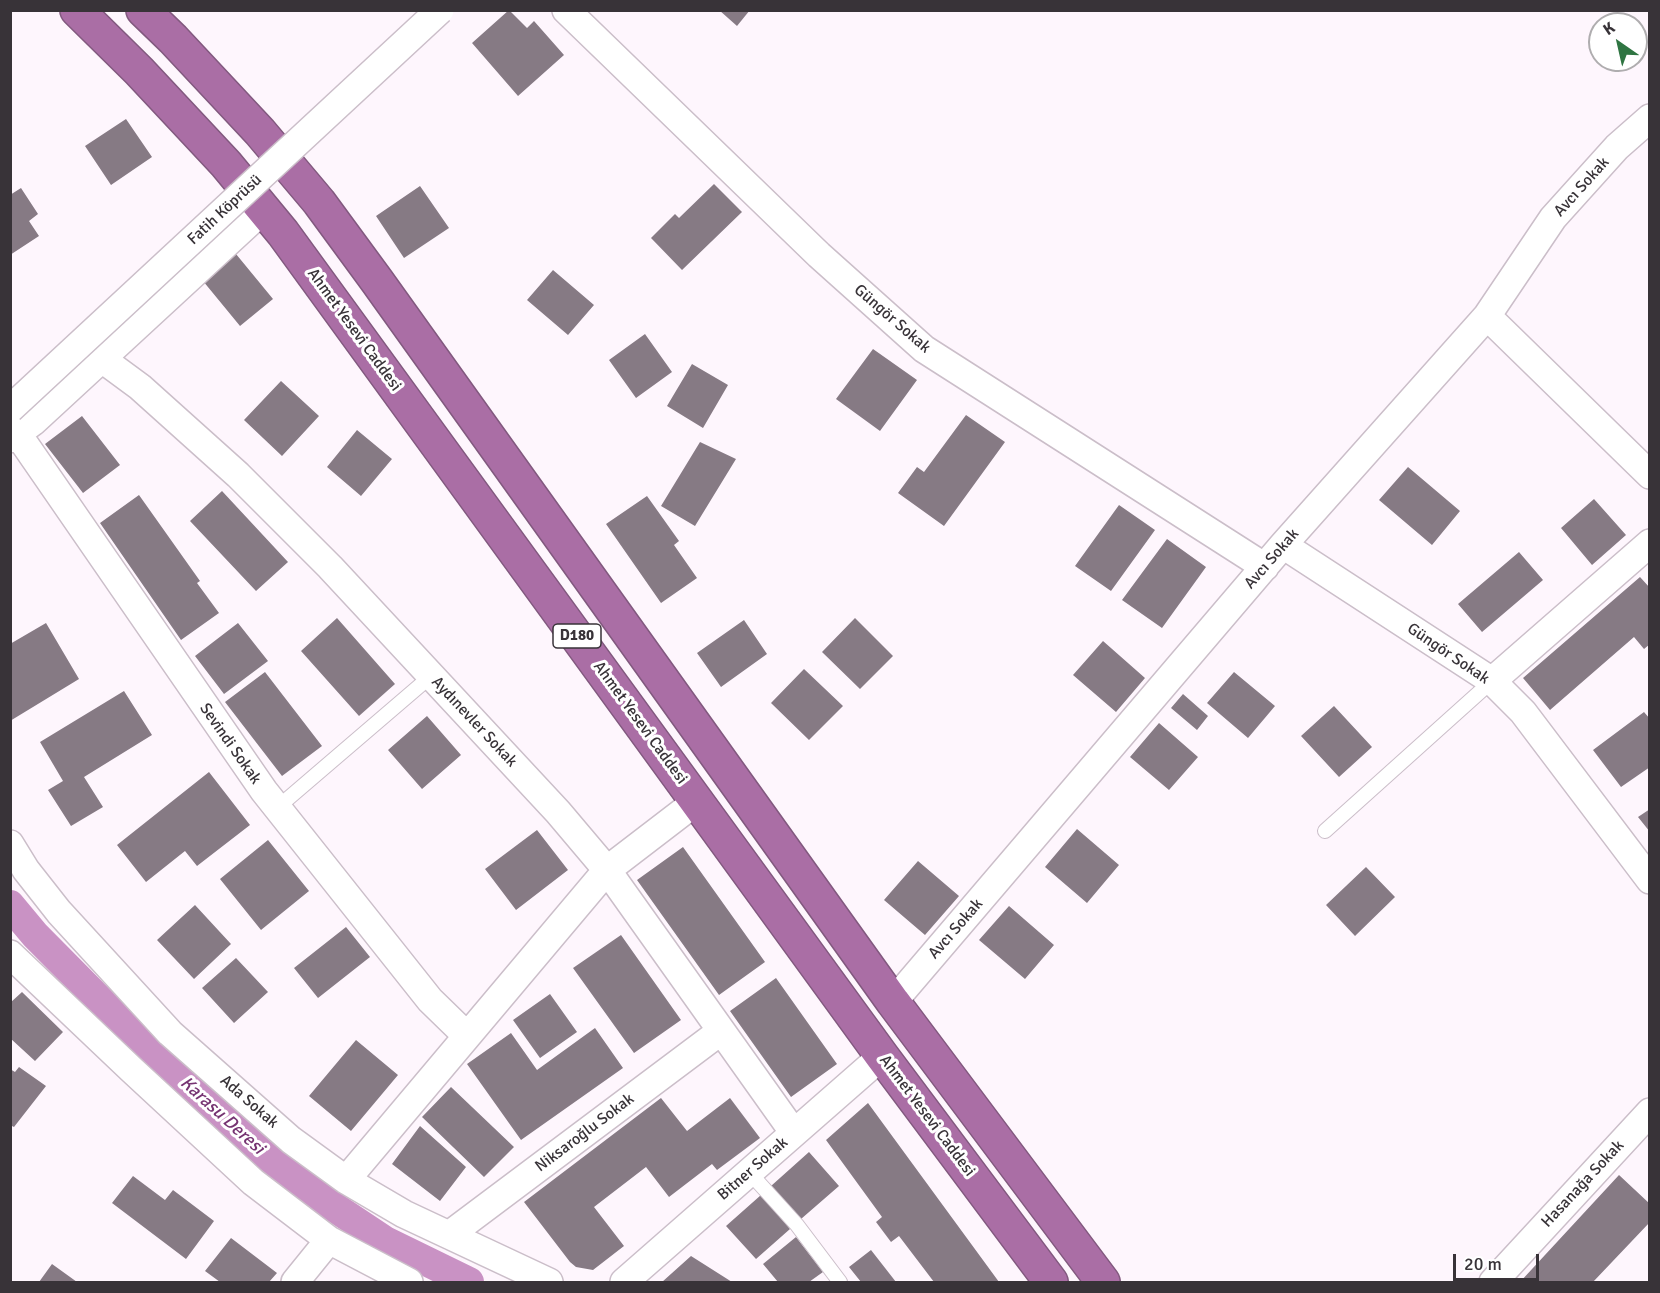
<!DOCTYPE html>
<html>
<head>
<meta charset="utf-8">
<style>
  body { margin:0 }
  #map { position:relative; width:1660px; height:1293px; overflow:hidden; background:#fef6fd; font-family:Signika,sans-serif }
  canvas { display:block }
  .frame { position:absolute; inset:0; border:12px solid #383338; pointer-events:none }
  .north { position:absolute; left:1588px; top:12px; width:60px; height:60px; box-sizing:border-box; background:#fff; border:2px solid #afadaf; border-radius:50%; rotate:326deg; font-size:16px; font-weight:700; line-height:24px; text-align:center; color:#383338 }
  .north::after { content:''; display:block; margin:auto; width:21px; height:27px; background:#2f7542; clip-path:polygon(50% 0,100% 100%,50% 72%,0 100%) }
  .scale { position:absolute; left:1453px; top:1254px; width:86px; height:27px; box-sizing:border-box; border:3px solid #383338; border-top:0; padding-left:8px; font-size:18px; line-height:21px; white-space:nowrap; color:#383338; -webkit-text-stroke:4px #fff; paint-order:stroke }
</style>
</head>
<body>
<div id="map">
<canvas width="1660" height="1293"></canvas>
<div class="frame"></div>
<div class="north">K</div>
<div class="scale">20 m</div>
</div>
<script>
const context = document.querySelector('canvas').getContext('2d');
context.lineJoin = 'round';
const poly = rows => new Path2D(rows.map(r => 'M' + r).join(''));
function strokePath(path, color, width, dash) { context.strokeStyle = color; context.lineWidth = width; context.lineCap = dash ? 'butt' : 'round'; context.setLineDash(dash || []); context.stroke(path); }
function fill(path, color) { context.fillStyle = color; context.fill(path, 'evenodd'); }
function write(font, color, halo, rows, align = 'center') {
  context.font = font + ' Signika,sans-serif'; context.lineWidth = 6; context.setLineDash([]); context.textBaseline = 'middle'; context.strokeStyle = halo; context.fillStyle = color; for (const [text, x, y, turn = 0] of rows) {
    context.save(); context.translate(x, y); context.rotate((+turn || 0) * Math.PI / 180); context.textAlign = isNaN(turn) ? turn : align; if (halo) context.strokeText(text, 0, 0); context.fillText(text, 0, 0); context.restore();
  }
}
const canal = poly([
  [10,905,35,935,152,1053,272,1160,331,1205,385,1241,469,1282]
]);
const building = poly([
  [509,10,527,28,534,21,564,55,518,96,472,43],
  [719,10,750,10,737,26],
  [126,119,152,157,111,185,85,146],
  [714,184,742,212,682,270,651,238,675,214,679,218],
  [420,186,449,228,404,258,376,216],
  [21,188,38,214,29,221,39,236,10,255,10,195],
  [236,254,273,299,240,326,203,281],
  [553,270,594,305,568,335,527,300],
  [645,334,672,372,636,398,609,360],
  [873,349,917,380,880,431,836,399],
  [692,364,728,385,703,428,667,406],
  [281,381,319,416,282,456,244,420],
  [966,415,1005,442,944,526,898,493,917,467,924,472],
  [82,416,120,465,83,493,45,444],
  [357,430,392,459,361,496,327,467],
  [700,442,736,459,695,526,661,506],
  [1408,467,1460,511,1432,545,1379,500],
  [222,491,288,562,256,591,190,521],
  [139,495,200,581,197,583,219,613,181,640,100,523],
  [647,496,679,541,674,545,697,578,661,603,606,524],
  [1594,499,1626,535,1592,565,1561,528],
  [1119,505,1155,530,1111,591,1075,566],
  [1167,539,1206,567,1162,628,1122,600],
  [1519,552,1543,580,1482,632,1458,604],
  [1640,577,1650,588,1650,644,1644,649,1634,637,1550,710,1523,678],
  [337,618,395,684,359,716,301,651],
  [855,618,893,656,860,689,822,652],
  [744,620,767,654,721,687,697,653],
  [46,623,79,679,10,721,10,644],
  [238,623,268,661,224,694,195,656],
  [1103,641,1145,678,1116,712,1073,675],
  [804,669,843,706,809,740,771,703],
  [265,672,322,746,282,776,225,702],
  [1234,672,1275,706,1248,738,1207,703],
  [124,691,152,735,84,777,103,807,71,826,48,790,63,781,40,742],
  [1183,694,1208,716,1197,730,1171,708],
  [1334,706,1372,747,1339,777,1301,736],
  [1644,712,1650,719,1650,767,1621,787,1593,750],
  [427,716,461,755,422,789,388,750],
  [1159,723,1198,757,1169,790,1130,757],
  [209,772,250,825,197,866,185,851,146,882,117,845],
  [1650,809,1650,832,1638,817],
  [1077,829,1119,865,1087,903,1045,867],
  [537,830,568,870,516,910,485,869],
  [268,840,309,891,261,930,220,879],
  [683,847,765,962,719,995,637,880],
  [918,861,959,896,925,935,884,900],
  [1366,867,1395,897,1355,936,1326,905],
  [195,905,231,944,194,979,157,940],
  [1009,906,1054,945,1025,979,979,940],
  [346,927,370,957,318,998,294,968],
  [621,935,681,1020,634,1053,573,968],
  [236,958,268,992,234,1023,202,988],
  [776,978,837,1064,791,1097,730,1011],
  [22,992,63,1032,35,1061,10,1038,10,1003],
  [550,994,577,1032,540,1058,513,1020],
  [595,1028,623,1068,521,1140,467,1064,511,1033,537,1070],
  [356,1040,398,1075,351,1131,309,1096],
  [19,1067,46,1086,14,1127,10,1125,10,1069,15,1072],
  [451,1087,514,1147,484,1177,422,1117],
  [661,1098,687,1131,730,1098,760,1138,717,1170,712,1164,669,1197,646,1167,594,1207,624,1246,593,1270,576,1267,570,1262,524,1202],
  [868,1103,969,1241,999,1282,934,1282,899,1236,891,1242,876,1222,882,1217,826,1140],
  [420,1126,466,1167,440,1201,392,1164],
  [809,1152,839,1186,801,1219,771,1186],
  [1619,1175,1650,1204,1650,1222,1593,1282,1520,1282],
  [133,1176,165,1200,173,1190,214,1221,186,1259,112,1203],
  [761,1195,790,1229,756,1259,726,1226],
  [796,1237,823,1272,809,1282,778,1282,763,1264],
  [231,1238,277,1273,269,1282,220,1282,205,1271],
  [871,1250,896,1282,861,1282,849,1267],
  [691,1256,732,1282,662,1282],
  [52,1264,77,1282,39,1282]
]);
const lane = poly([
  [277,808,431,676],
  [1325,831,1492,681],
  [749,1172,797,1225,840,1282]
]);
const street = poly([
  [566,10,819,255,924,349,1265,567],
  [1487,316,1650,475],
  [102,359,140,387,238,475,330,567,558,812,607,870,794,1133],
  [17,433,264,791,430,1000,467,1036],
  [10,439,33,422,264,209],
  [1283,545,1492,681,1523,712,1650,880],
  [1492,681,1650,543],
  [10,844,26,870,59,912,170,1033,291,1140,346,1180,404,1214,549,1282],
  [10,954,132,1070,253,1182,329,1240,409,1282],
  [893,1002,1283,545,1487,316,1553,218,1617,147,1650,118],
  [346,1180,607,870,697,801],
  [449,1235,721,1031],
  [295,1282,329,1240],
  [624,1282,882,1056],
  [1493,1282,1650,1112]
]);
const highway = poly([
  [77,10,139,71,226,164,283,233,882,1056,1051,1282],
  [143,10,173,39,260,132,319,202,377,281,893,1002,1103,1282]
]);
const streetBridge = poly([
  [10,409,440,10]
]);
const shields = [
  [577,636,48]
];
const shieldNames = [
  ["D180",577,636]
];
const streetNames = [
  ["Avcı Sokak",1582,187,-48],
  ["Fatih Köprüsü",225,210,-43],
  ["Güngör Sokak",892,319,41],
  ["Ahmet Yesevi Caddesi",354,330,54],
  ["Avcı Sokak",1272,559,-49],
  ["Güngör Sokak",1448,654,34],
  ["Aydınevler Sokak",474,722,47],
  ["Ahmet Yesevi Caddesi",640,723,54],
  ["Sevindi Sokak",230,744,55],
  ["Avcı Sokak",956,929,-49],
  ["Ada Sokak",249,1102,41],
  ["Ahmet Yesevi Caddesi",927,1116,53],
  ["Niksaroğlu Sokak",585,1133,-37],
  ["Bitner Sokak",753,1169,-41],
  ["Hasanağa Sokak",1583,1184,-47]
];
const waterNames = [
  ["Karasu Deresi",222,1116,42]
];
strokePath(canal, '#c992c4', 30);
fill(building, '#867a84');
strokePath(lane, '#cbbec9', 16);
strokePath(street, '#cbbec9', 30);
strokePath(highway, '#82597f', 36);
strokePath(lane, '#fff', 14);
strokePath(street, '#fff', 27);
strokePath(highway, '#aa6ea5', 33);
strokePath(streetBridge, '#cbbec9', 30, []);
strokePath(streetBridge, '#fff', 27);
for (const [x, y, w] of shields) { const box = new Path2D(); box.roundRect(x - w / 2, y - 12, w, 24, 4.5); context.fillStyle = '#fff'; context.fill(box); strokePath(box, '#383338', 1.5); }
write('bold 15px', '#383338', null, shieldNames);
write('16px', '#383338', '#fff', streetNames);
write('italic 18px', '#763472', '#fff', waterNames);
</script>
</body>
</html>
